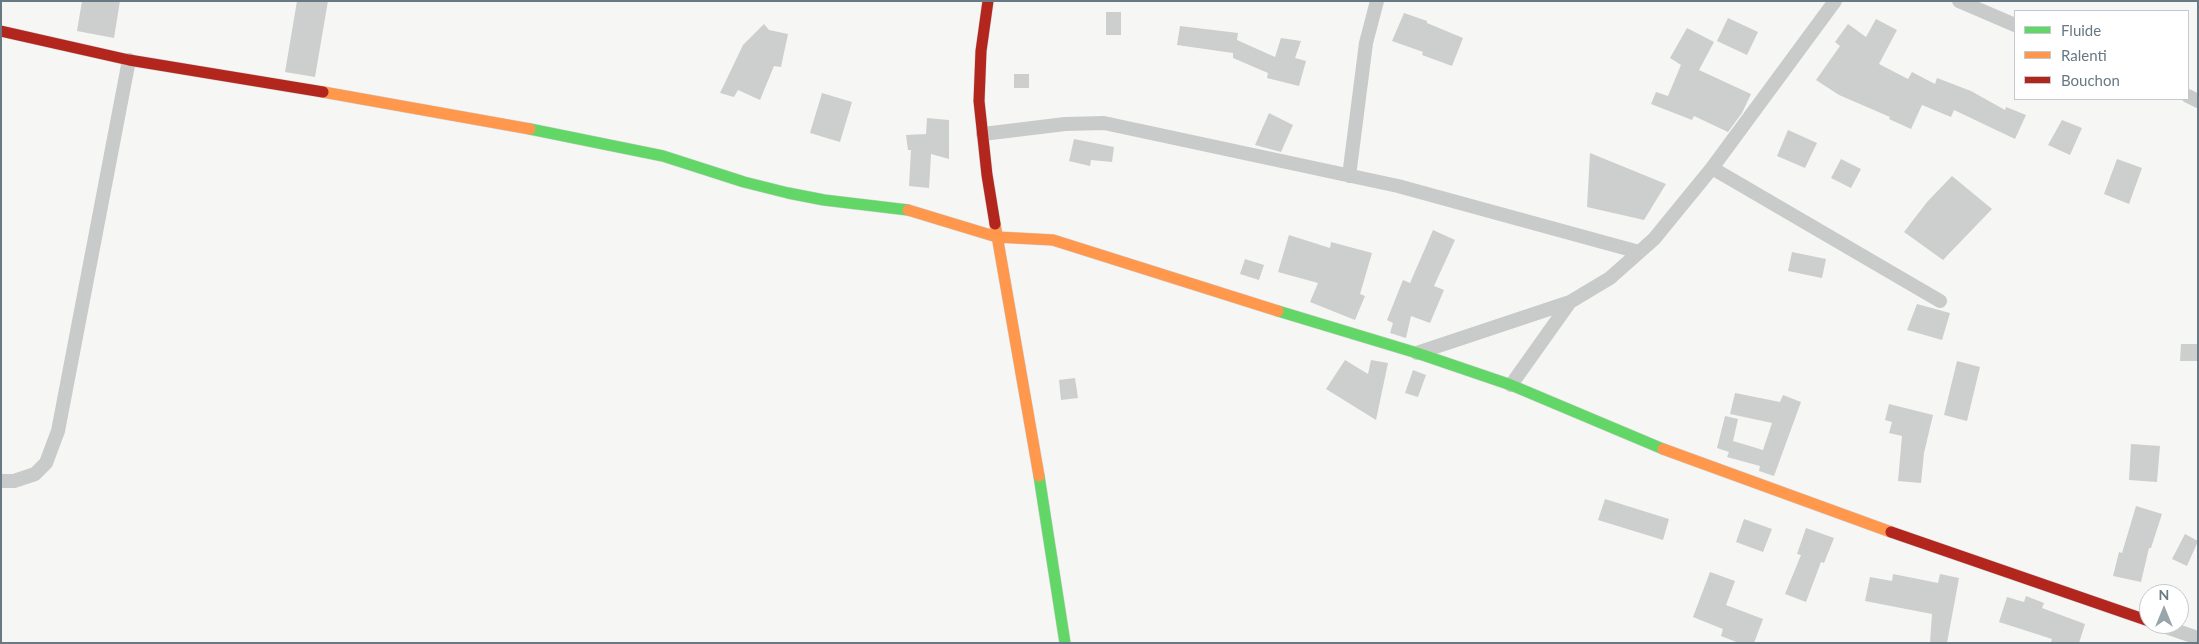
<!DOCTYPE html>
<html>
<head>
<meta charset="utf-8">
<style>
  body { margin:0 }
  #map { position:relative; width:2199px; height:644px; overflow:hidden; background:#f6f6f5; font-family:Lato,sans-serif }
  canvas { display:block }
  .frame { position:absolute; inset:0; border:2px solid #697983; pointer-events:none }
  .legend { position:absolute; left:2014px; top:10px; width:175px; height:90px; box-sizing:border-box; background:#fff; border:1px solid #c3c9cd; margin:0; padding:6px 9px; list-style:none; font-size:15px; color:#697983 }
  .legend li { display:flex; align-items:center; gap:10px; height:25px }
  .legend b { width:25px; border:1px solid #c3c9cd }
  .north { position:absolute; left:2139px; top:584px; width:50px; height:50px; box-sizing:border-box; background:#fff; border:1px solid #c3c9cd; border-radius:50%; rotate:0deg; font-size:14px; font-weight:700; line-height:20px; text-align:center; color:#697983 }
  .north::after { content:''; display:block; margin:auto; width:18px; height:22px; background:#9aa5ab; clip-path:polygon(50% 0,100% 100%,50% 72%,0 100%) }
</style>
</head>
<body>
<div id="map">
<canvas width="2199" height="644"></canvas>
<div class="frame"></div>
<ul class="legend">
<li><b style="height:6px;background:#63d668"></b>Fluide</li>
<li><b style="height:6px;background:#ff974d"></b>Ralenti</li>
<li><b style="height:6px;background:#b3261e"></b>Bouchon</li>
</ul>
<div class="north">N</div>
</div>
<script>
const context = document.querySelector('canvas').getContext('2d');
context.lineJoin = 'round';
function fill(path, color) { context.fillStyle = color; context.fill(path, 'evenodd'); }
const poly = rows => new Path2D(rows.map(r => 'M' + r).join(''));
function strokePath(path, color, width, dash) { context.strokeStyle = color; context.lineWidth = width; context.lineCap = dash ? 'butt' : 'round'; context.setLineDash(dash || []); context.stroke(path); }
const building = poly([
  [82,1,120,1,114,38,77,31],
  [297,1,328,1,315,77,285,72],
  [1106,12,1121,12,1121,35,1106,35],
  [1404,13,1427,21,1427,23,1463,38,1452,66,1422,55,1423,52,1392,41],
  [1728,18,1758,32,1747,55,1717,41],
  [1876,19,1897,30,1879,64,1908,79,1912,72,1935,84,1937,78,1971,91,2005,110,2006,107,2026,115,2015,139,1954,110,1951,117,1922,105,1911,129,1889,119,1890,117,1839,95,1816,80,1840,46,1835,42,1848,24,1866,37],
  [764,24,769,30,788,34,781,67,774,66,760,100,738,90,734,97,720,93,743,45],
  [1180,26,1238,33,1237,40,1275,57,1281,38,1301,41,1295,58,1306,61,1299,86,1267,78,1268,73,1233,58,1233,53,1177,45],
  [1687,28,1714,42,1699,70,1751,94,1742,113,1728,132,1694,116,1692,120,1651,104,1656,92,1668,96,1681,65,1670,58],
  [1014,74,1029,74,1029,88,1014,88],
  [822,93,852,102,840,142,810,133],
  [1269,113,1293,125,1281,152,1255,145],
  [927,118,949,120,949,159,931,154,929,188,909,186,911,150,908,150,906,135,926,134],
  [2062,120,2082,128,2070,155,2048,145],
  [1788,130,1817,143,1805,168,1777,156],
  [1074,139,1114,147,1112,162,1091,160,1090,166,1069,161],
  [1590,153,1666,184,1644,220,1587,207],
  [1841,159,1861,169,1851,188,1831,178],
  [2117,159,2142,168,2129,204,2104,194],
  [1952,176,1992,209,1943,260,1904,232,1927,202],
  [1433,230,1455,240,1434,286,1444,290,1430,323,1411,316,1406,338,1390,333,1393,323,1387,320,1403,280,1410,283],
  [1289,235,1330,248,1331,242,1372,253,1360,294,1365,296,1355,320,1310,302,1318,283,1278,272],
  [1792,252,1826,259,1822,278,1788,271],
  [1245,259,1264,265,1259,280,1240,274],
  [1917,304,1950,313,1942,340,1907,330],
  [2181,344,2198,344,2198,361,2180,361],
  [1345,360,1368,374,1371,360,1388,363,1376,420,1326,389],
  [1957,361,1980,367,1967,421,1944,415],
  [1413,370,1426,375,1418,397,1405,393],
  [1075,378,1078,398,1061,400,1059,380],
  [1735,393,1780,402,1783,395,1801,402,1774,476,1759,471,1760,466,1727,457,1729,452,1717,448,1725,416,1738,419,1733,441,1763,450,1772,423,1730,414],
  [1889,404,1933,415,1924,453,1921,483,1898,481,1902,436,1889,433,1892,422,1885,420],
  [2131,444,2160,446,2157,482,2129,480],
  [1605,499,1669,519,1663,540,1598,520],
  [2136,506,2162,514,2151,548,2149,548,2141,582,2113,576,2119,552,2122,553],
  [1744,519,1772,529,1763,552,1736,542],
  [1806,528,1834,538,1824,563,1821,562,1806,602,1785,594,1801,555,1797,554],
  [2185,534,2198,541,2187,566,2172,559],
  [1710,572,1735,581,1726,605,1763,619,1754,643,1739,643,1721,636,1723,629,1693,617],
  [1893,574,1938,583,1940,574,1959,578,1947,643,1930,643,1932,614,1865,601,1870,577,1892,581],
  [2026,596,2044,603,2042,608,2085,624,2079,643,2051,643,2052,639,1999,622,2007,597,2024,602]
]);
const street = poly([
  [1959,1,2015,25],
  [2188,96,2198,101],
  [983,134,1065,124,1104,123,1398,186,1639,252],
  [1712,168,1940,301],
  [1349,176,1366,43,1377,1],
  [1417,353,1570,302,1610,278,1654,239,1712,168,1835,1],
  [1511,385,1570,302],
  [1,481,14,481,35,474,46,463,58,431,129,60],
  [2157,624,2198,638]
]);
const fast = poly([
  [530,129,663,156,744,182,788,193,824,200,908,210],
  [1278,311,1417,353,1511,385,1663,449],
  [1039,476,1065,643]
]);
const slow = poly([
  [323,92,530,129],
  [908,210,997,237,1053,240,1278,311],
  [995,224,1039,476],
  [1663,449,1891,532]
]);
const jam = poly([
  [988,1,981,51,979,101,987,175,995,224],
  [1,31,129,60,323,92],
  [1891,532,2149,621]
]);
fill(building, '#cdcece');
strokePath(fast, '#d2d3d3', 12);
strokePath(slow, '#d2d3d3', 12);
strokePath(jam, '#d2d3d3', 12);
strokePath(street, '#c9cbcb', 14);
strokePath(fast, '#63d668', 11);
strokePath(slow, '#ff974d', 11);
strokePath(jam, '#b3261e', 11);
</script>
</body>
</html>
